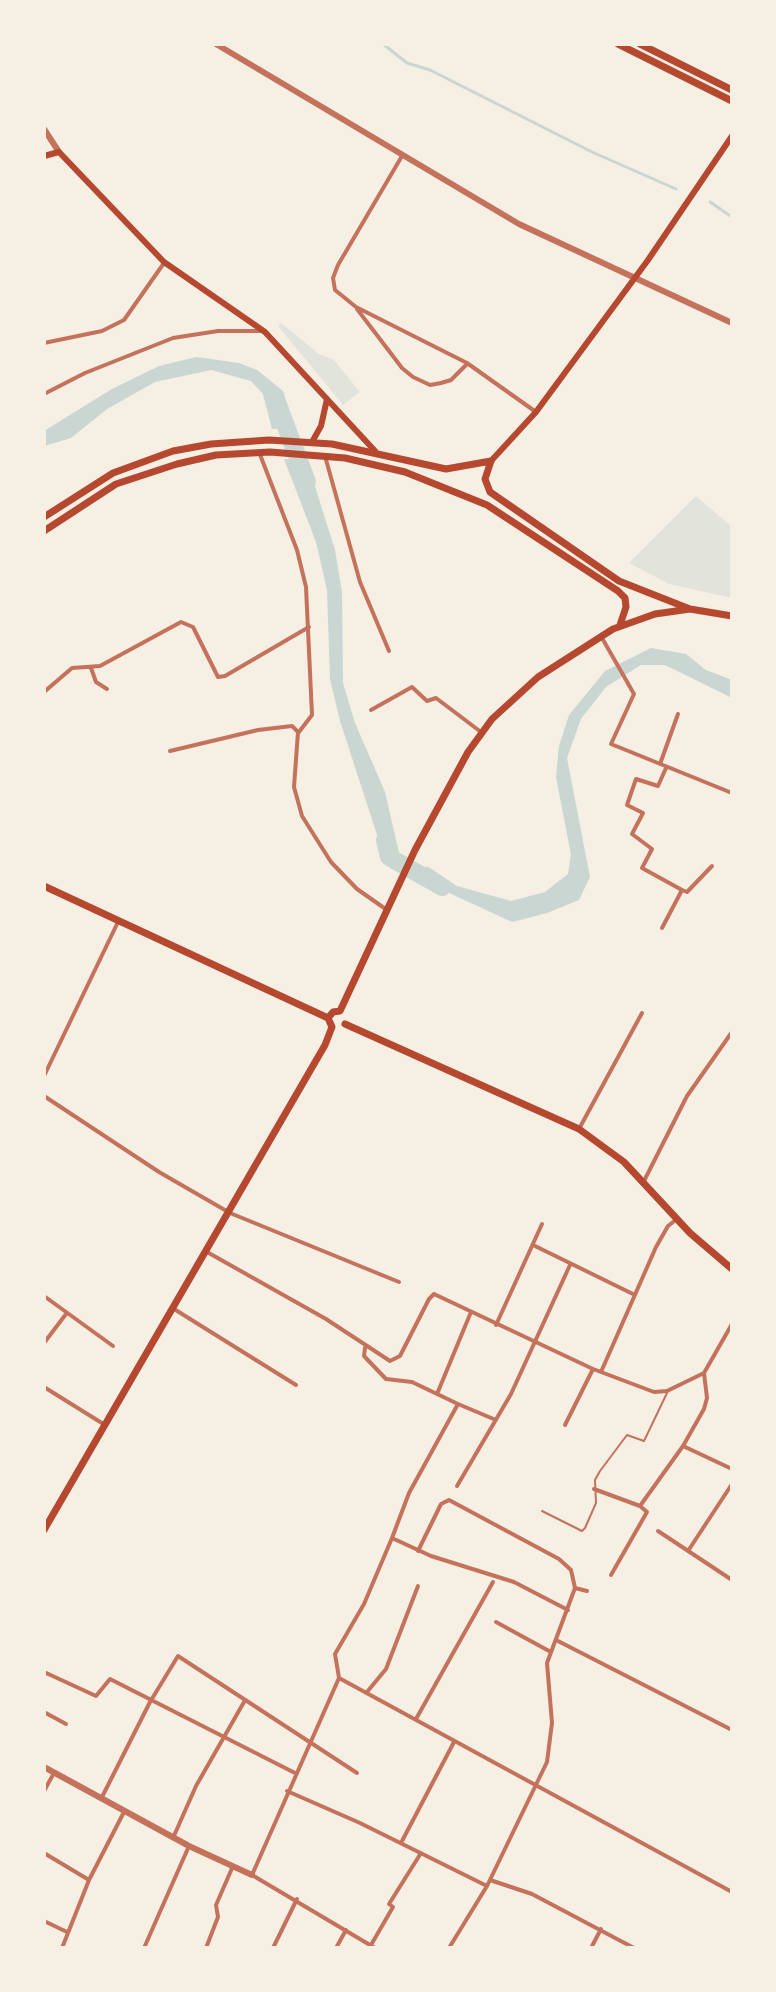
<!DOCTYPE html>
<html>
<head>
<meta charset="utf-8">
<style>
  body { margin:0 }
  #map { position:relative; width:776px; height:1992px; overflow:hidden; background:#f6efe4; font-family:Raleway,sans-serif }
  canvas { display:block }
  .frame { position:absolute; inset:0; border:46px solid #f6efe4; pointer-events:none }
</style>
</head>
<body>
<div id="map">
<canvas width="776" height="1992"></canvas>
<div class="frame"></div>
</div>
<script>
const context = document.querySelector('canvas').getContext('2d');
context.lineJoin = 'round';
function fill(path, color) { context.fillStyle = color; context.fill(path, 'evenodd'); }
const poly = rows => new Path2D(rows.map(r => 'M' + r).join(''));
function strokePath(path, color, width, dash) { context.strokeStyle = color; context.lineWidth = width; context.lineCap = dash ? 'butt' : 'round'; context.setLineDash(dash || []); context.stroke(path); }
const green = poly([
  [281,323,319,354,333,359,360,392,343,405,278,326],
  [696,496,732,527,732,598,669,584,629,563]
]);
const water = poly([
  [196,357,239,363,257,370,283,391,295,428,272,429,263,394,251,381,211,370,155,382,107,409,71,438,44,446,44,431,112,389,159,366],
  [284,459,307,461,335,550,342,592,343,683,355,723,385,792,399,853,392,868,382,850,340,721,330,679,327,590,316,542],
  [651,648,686,654,706,670,732,680,732,698,665,665,641,665,606,687,581,719,567,758,590,877,579,900,547,913,512,922,421,880,427,866,457,886,511,901,545,892,568,874,571,855,556,777,559,746,569,715,605,671]
]);
const stream = poly([
  [383,44,407,63,430,70,592,152,676,189],
  [710,202,732,217]
]);
const river = poly([
  [278,405,307,482],
  [385,840,389,857,442,887]
]);
const service = poly([
  [542,1511,582,1531,585,1528,596,1503,595,1480,600,1471,627,1435,644,1441,667,1393]
]);
const minor = poly([
  [402,156,338,265,333,278,335,290,356,307,467,363,536,412],
  [357,309,402,368,413,377,430,385,441,383,451,380,467,364],
  [44,343,102,331,124,320,164,263],
  [44,394,85,373,173,338,218,331,261,331],
  [259,452,297,550,306,587,312,715,299,732],
  [325,456,360,582,389,651],
  [602,638,634,694,611,744,732,793],
  [91,668,96,682,107,689],
  [44,692,72,668,100,666,181,622,193,627,218,677,225,676,309,627],
  [371,710,412,687,427,701,436,698,481,732],
  [170,751,258,730,292,726,298,732,294,787,302,816,331,862,357,889,387,910],
  [660,764,678,714],
  [682,890,687,892,712,866],
  [662,928,682,890,642,868,652,849,632,834,643,813,627,805,636,779,658,786,666,768],
  [44,1076,118,922],
  [44,1096,159,1172,230,1213,399,1282],
  [579,1129,642,1013],
  [644,1181,687,1096,732,1032],
  [533,1245,635,1295],
  [207,1252,326,1319,390,1361,400,1356,429,1299,434,1294,593,1369,654,1392,667,1391,704,1373,732,1324],
  [44,1296,113,1346],
  [174,1309,296,1385],
  [496,1325,542,1224],
  [44,1343,66,1314],
  [365,1348,364,1356,386,1379,412,1382,458,1404],
  [601,1372,656,1247,668,1226,677,1219],
  [44,1387,105,1425],
  [437,1394,471,1312],
  [565,1425,593,1369],
  [683,1446,732,1469],
  [457,1486,511,1394,570,1265],
  [594,1489,640,1506],
  [658,1531,732,1580],
  [392,1538,409,1493,458,1404,496,1420],
  [418,1551,441,1504,449,1500,559,1559,571,1570,575,1588,547,1663,552,1723,547,1762,487,1886,449,1948],
  [688,1551,732,1484],
  [611,1575,647,1512,640,1506,683,1446,704,1409,707,1398,704,1373],
  [575,1588,587,1591],
  [496,1622,549,1651],
  [556,1640,732,1730],
  [44,1672,96,1696,110,1679,295,1773],
  [339,1678,732,1892],
  [339,1678,252,1875,375,1948],
  [339,1678,335,1654,364,1604,392,1538,431,1556,514,1582,568,1610],
  [367,1692,386,1669,418,1586],
  [44,1712,66,1724],
  [416,1719,493,1582],
  [44,1791,54,1773],
  [287,1791,360,1823,487,1886],
  [101,1799,150,1702,178,1656,357,1773],
  [173,1838,196,1786,244,1702],
  [401,1843,454,1742],
  [44,1853,89,1880],
  [490,1880,532,1894,634,1948],
  [44,1921,67,1932],
  [371,1945,393,1907,389,1904,421,1853],
  [62,1948,89,1880,124,1812],
  [144,1948,189,1846],
  [206,1948,218,1917,216,1905,233,1866],
  [273,1948,297,1899],
  [336,1948,346,1930],
  [591,1948,601,1929]
]);
const tertiary = poly([
  [216,44,519,224,732,323],
  [44,129,59,152],
  [44,1767,189,1846,252,1875]
]);
const secondary = poly([
  [44,156,59,152,164,262,265,332,375,451],
  [312,442,321,426,327,399],
  [491,461,536,412,648,260,732,136]
]);
const primary = poly([
  [618,44,732,101],
  [640,44,732,90],
  [491,461,485,479,490,492,619,581,690,609,732,616],
  [44,517,113,473,173,451,211,444,269,440,332,444,446,469,491,461],
  [44,531,116,484,177,464,216,455,270,452,345,458,405,472,487,505,618,591,625,598,626,607,620,625],
  [44,886,328,1018],
  [328,1018,333,1012,340,1011,415,850,468,752,492,719,538,677,613,629,655,614,690,609],
  [345,1024,579,1129,624,1162,690,1233,732,1269],
  [44,1530,325,1045,332,1027,328,1018]
]);
fill(green, '#e2e4dc');
fill(water, '#c9d6d2');
strokePath(stream, '#c9d6d2', 3);
strokePath(river, '#c9d6d2', 18);
strokePath(service, '#c5725c', 2);
strokePath(minor, '#c5725c', 4);
strokePath(tertiary, '#c5725c', 6);
strokePath(secondary, '#b5482f', 6);
strokePath(primary, '#b5482f', 7);
</script>
</body>
</html>
